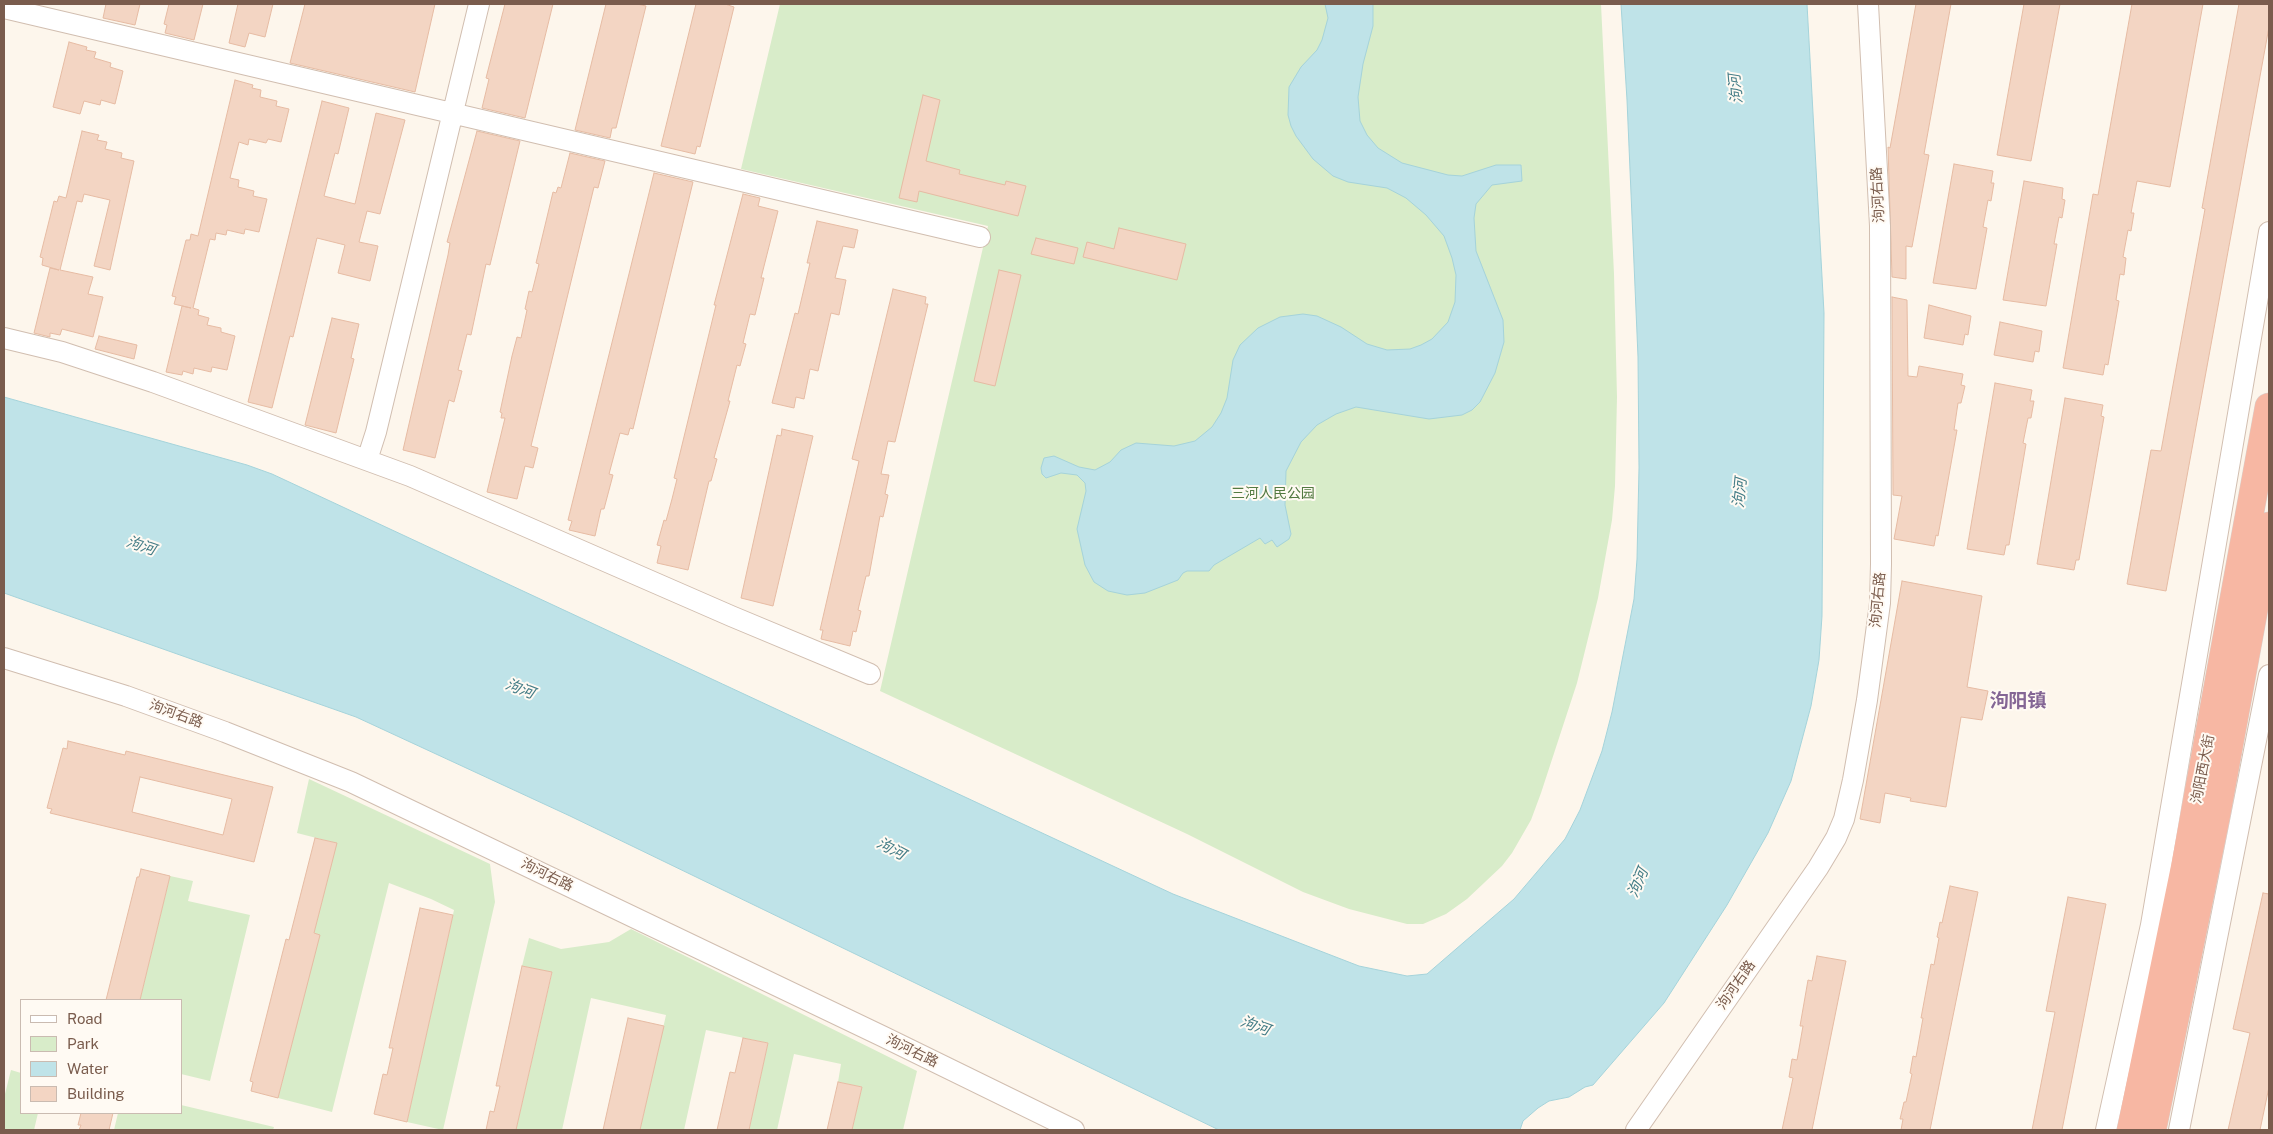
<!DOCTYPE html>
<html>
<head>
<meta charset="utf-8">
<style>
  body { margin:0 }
  #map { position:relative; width:2273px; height:1134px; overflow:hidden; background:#fdf6ec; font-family:"Public Sans",sans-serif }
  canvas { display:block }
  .frame { position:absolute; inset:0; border:5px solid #7a5c4d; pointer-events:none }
  .legend { position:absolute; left:20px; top:999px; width:162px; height:115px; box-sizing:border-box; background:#fffaf3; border:1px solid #cabbb1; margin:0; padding:6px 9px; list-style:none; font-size:15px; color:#7a5c4d }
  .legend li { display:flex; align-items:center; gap:10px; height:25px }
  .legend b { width:25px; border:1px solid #cabbb1 }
</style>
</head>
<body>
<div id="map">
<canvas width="2273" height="1134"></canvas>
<div class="frame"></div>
<ul class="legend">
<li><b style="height:6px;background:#fff"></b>Road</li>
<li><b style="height:14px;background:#d8ecc9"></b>Park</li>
<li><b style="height:14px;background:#bfe3e8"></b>Water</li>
<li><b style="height:14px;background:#f3d5c3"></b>Building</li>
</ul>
</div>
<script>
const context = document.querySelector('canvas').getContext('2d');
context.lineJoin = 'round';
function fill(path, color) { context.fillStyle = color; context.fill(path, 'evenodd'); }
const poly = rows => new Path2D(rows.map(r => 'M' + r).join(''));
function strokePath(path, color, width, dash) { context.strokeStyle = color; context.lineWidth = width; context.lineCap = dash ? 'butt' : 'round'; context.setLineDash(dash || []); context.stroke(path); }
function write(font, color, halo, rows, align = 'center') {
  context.font = font + ' "Public Sans","Noto Sans SC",sans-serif'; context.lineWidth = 4; context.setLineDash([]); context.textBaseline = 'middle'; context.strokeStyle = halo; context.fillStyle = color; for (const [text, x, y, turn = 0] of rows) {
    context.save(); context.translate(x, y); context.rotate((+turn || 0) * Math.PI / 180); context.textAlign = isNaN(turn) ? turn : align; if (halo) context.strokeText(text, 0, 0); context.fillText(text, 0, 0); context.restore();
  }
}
const green = poly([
  [780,4,1601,4,1614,274,1617,397,1615,486,1612,520,1598,598,1577,683,1541,793,1531,820,1512,853,1502,866,1467,899,1446,914,1423,924,1407,924,1349,909,1303,892,1187,834,880,691,988,226,741,169],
  [309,779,490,864,495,902,443,1130,407,1122,454,910,431,899,389,883,332,1112,278,1098,319,935,314,933,336,843,297,833],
  [170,876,193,881,188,901,250,915,210,1081,181,1074,181,1000,140,1000],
  [631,929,917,1071,903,1130,852,1130,862,1087,838,1082,841,1064,794,1054,777,1130,749,1130,768,1043,706,1030,684,1130,640,1130,666,1015,591,998,562,1130,516,1130,552,973,522,966,529,938,561,949,609,942],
  [11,1070,21,1073,21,1113,38,1113,34,1130,4,1130,4,1098],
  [181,1105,274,1127,273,1130,114,1130,118,1113,181,1113]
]);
const water = poly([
  [1325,4,1373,4,1373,26,1363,64,1358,97,1360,121,1367,135,1378,148,1402,163,1448,175,1462,176,1496,165,1521,165,1522,181,1492,185,1476,204,1474,218,1476,251,1503,320,1504,342,1495,373,1480,402,1472,410,1462,415,1429,419,1356,407,1336,414,1317,425,1301,442,1286,471,1285,505,1291,534,1289,539,1277,547,1272,540,1265,544,1260,538,1214,565,1209,571,1187,571,1183,573,1178,580,1145,593,1127,595,1108,591,1094,582,1085,565,1077,529,1086,491,1085,483,1077,475,1061,473,1046,478,1042,474,1041,468,1044,458,1054,456,1079,467,1095,470,1110,462,1121,450,1136,443,1174,446,1195,441,1212,427,1221,413,1227,398,1233,360,1240,345,1258,328,1280,317,1303,314,1317,316,1341,327,1367,344,1387,350,1410,349,1421,345,1432,339,1448,322,1455,302,1456,275,1452,258,1444,236,1426,215,1406,198,1387,188,1348,182,1333,176,1313,159,1296,136,1291,126,1288,115,1289,87,1301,67,1317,50,1322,40,1328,18,1325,4],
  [1621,4,1807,4,1824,313,1822,616,1819,660,1811,706,1791,781,1768,833,1727,905,1664,1003,1593,1085,1585,1087,1569,1097,1549,1101,1538,1108,1523,1121,1520,1130,1219,1130,570,816,356,717,4,593,4,397,247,465,272,474,1173,894,1359,966,1407,976,1427,974,1514,899,1565,839,1580,810,1602,751,1612,712,1634,599,1637,559,1639,468,1638,357,1627,100,1621,4]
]);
const building = poly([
  [106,4,140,4,135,25,103,18,106,4],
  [169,4,203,4,194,40,165,33,167,25,164,24,169,4],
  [238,4,273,4,265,37,249,33,245,47,229,43,238,4],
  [305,4,435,4,415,92,290,63,305,4],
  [505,4,553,4,525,118,482,108,489,79,486,78,505,4],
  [606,4,637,4,646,6,616,128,612,128,610,138,575,130,606,4],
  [696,4,725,4,734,7,700,147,697,146,695,154,661,146,696,4],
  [1916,4,1951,4,1924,154,1929,155,1912,247,1906,246,1906,279,1892,277,1888,147,1890,148,1916,4],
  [2024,4,2060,4,2031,161,1997,155,2024,4],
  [2132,4,2203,4,2170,187,2137,181,2131,213,2134,213,2131,231,2128,230,2123,257,2126,258,2124,275,2120,274,2116,300,2119,301,2108,365,2105,364,2103,375,2063,368,2093,194,2098,195,2132,4],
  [2239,4,2269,4,2269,27,2166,591,2127,584,2151,450,2161,451,2205,209,2202,208,2239,4],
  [69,42,87,47,86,50,96,52,94,58,111,63,110,67,123,71,115,104,101,100,100,105,84,101,80,114,53,107,69,42],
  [235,80,253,85,252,88,261,90,260,97,277,101,276,106,289,109,281,142,268,139,266,143,249,139,248,145,239,142,230,178,239,180,238,187,254,191,253,196,267,199,259,232,245,229,244,234,227,230,226,235,216,233,215,240,210,239,193,308,199,310,198,315,209,318,207,325,221,328,221,332,235,336,227,370,212,367,211,372,194,368,193,374,183,371,182,375,166,372,182,306,191,308,174,304,176,297,172,296,186,240,190,240,191,234,198,236,235,80],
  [923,95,940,100,926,161,960,170,959,174,1005,185,1006,181,1026,186,1018,216,919,191,917,202,899,198,923,95],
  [322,101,349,108,338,154,335,153,324,196,355,204,376,113,405,120,380,214,367,211,359,242,378,246,370,281,338,273,345,245,317,238,293,337,290,336,272,408,248,402,322,101],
  [82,131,99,135,97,140,107,142,105,149,122,153,121,158,134,161,110,270,94,266,110,200,84,194,82,202,77,201,60,270,93,277,88,294,103,297,93,337,62,329,60,335,50,333,50,337,34,333,50,268,59,270,42,265,43,258,40,257,54,201,57,202,59,196,66,198,82,131],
  [477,131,520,141,490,265,486,264,471,335,467,334,458,370,462,371,454,402,449,400,435,458,403,450,448,255,450,243,447,242,477,131],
  [570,153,605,161,598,188,594,187,531,446,538,448,533,468,525,466,517,499,487,492,505,418,501,418,502,413,500,412,512,356,517,337,521,338,527,310,525,309,529,291,532,292,539,264,536,263,553,192,556,193,558,187,561,188,570,153],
  [1954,164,1993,171,1991,183,1994,183,1991,201,1988,200,1983,227,1987,228,1976,289,1933,283,1954,164],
  [654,173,693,182,633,429,630,428,628,435,620,433,609,474,613,475,604,509,601,509,595,536,569,530,572,521,568,520,654,173],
  [2024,181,2063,188,2062,199,2065,200,2062,218,2059,217,2054,244,2057,244,2046,306,2003,300,2024,181],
  [743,194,760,198,758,206,778,211,761,278,764,278,755,315,750,314,743,343,746,344,740,366,737,365,728,401,730,401,714,458,717,459,711,481,709,481,688,570,657,563,661,546,657,545,664,520,666,521,672,499,677,479,674,478,716,305,714,305,743,194],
  [817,221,858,230,854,248,843,246,835,278,846,280,839,315,831,313,818,371,810,369,804,399,796,397,794,408,772,403,795,313,798,314,810,263,807,263,817,221],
  [1119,228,1186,244,1177,280,1083,257,1087,242,1114,249,1119,228],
  [1036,238,1078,248,1074,264,1031,254,1036,238],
  [999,270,1021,275,995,386,974,381,999,270],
  [893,289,926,297,925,304,928,304,895,442,888,441,881,474,889,475,885,494,888,495,883,517,880,516,869,576,866,576,858,610,861,611,856,632,853,631,850,646,821,639,823,630,820,630,859,461,852,459,893,289],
  [1892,297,1907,300,1908,376,1917,377,1919,366,1963,374,1961,385,1965,386,1961,403,1958,403,1954,430,1957,430,1944,503,1938,536,1936,535,1934,546,1894,539,1902,496,1893,495,1892,297],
  [1929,305,1971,316,1968,335,1965,334,1963,345,1924,338,1929,305],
  [332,318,359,324,351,358,354,359,336,433,305,425,332,318],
  [2000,322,2042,331,2039,352,2035,351,2033,362,1994,355,2000,322],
  [99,336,137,345,134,359,95,349,99,336],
  [1995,383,2032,390,2030,401,2034,401,2031,418,2028,418,2023,443,2026,444,2009,545,2006,545,2004,555,1967,549,1995,383],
  [2065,398,2103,405,2101,416,2104,417,2079,560,2076,560,2074,570,2037,564,2065,398],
  [782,429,813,436,773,606,741,598,777,435,781,436,782,429],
  [1902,581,1982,596,1967,687,1988,691,1982,720,1961,717,1946,807,1910,801,1911,798,1885,793,1880,823,1860,819,1902,581],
  [68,741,125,755,126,751,273,787,254,862,50,813,52,809,47,808,63,748,67,749,68,741],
  [140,777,232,799,223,835,132,812,140,777],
  [315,838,337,843,314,933,320,935,278,1098,251,1091,253,1082,250,1081,286,939,289,940,315,838],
  [141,869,170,876,140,1000,106,1000,137,877,139,877,141,869],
  [1950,886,1978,892,1930,1130,1901,1130,1903,1119,1900,1119,1904,1102,1906,1102,1912,1074,1910,1073,1913,1056,1916,1057,1923,1018,1921,1018,1931,964,1934,965,1939,938,1937,937,1940,922,1942,923,1950,886],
  [2263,893,2269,894,2269,1087,2260,1130,2228,1130,2250,1033,2233,1029,2263,893],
  [2068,897,2106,904,2062,1130,2032,1130,2055,1012,2046,1011,2068,897],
  [420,908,453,915,407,1122,374,1114,383,1074,387,1075,393,1048,389,1048,420,908],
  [1817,956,1846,961,1812,1130,1782,1130,1793,1078,1789,1077,1792,1059,1797,1060,1803,1026,1800,1026,1808,980,1812,981,1817,956],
  [522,966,552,972,516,1130,486,1130,490,1111,494,1112,500,1086,496,1086,522,966],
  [628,1018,664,1026,657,1056,640,1130,603,1130,628,1018],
  [743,1038,768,1043,749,1130,717,1130,730,1072,735,1073,743,1038],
  [838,1082,862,1087,852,1130,827,1130,838,1082],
  [81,1113,113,1113,109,1130,79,1130,81,1125,78,1125,81,1113]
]);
const minor = poly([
  [4,8,980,237],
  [4,338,62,352,153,382,410,476,731,616,870,674],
  [367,460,376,432,479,4],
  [4,658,126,696,225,732,351,782,884,1037,1074,1130],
  [1636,1130,1818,868,1836,838,1844,819,1853,780,1867,700,1880,603,1881,564,1880,226,1868,4],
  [2106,1130,2151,925,2269,232],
  [2179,1130,2269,675]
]);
const highway = poly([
  [2131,1130,2185,867,2269,407],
  [2152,1130,2216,816,2269,526]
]);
const streetNames = [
  ["泃河右路",1878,195,-93],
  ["泃河右路",1878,600,-85],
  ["泃河右路",176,714,20],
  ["泃阳西大街",2203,769,-79],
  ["泃河右路",547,875,26],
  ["泃河右路",1736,985,-55],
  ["泃河右路",912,1051,26]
];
const parkNames = [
  ["三河人民公园",1273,494]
];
const waterNames = [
  ["泃河",1736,89,-95],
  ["泃河",1740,493,-84],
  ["泃河",141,546,19],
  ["泃河",520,689,21],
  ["泃河",891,849,28],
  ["泃河",1638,883,-67],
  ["泃河",1255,1026,20]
];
const districtNames = [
  ["泃阳镇",2018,701]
];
fill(green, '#d8ecc9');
fill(water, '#bfe3e8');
strokePath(water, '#a5d3da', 1);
fill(building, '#f3d5c3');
strokePath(building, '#e6bba3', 1);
strokePath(minor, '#d1beb0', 22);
strokePath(highway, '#dad1cd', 29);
strokePath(minor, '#fff', 20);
strokePath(highway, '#f7b7a3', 28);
write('14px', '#7a5c4d', '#fffaf3', streetNames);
write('14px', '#537a41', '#fffaf3', parkNames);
write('italic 15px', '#437c86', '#fffaf3', waterNames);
write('bold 19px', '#846695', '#fffaf3', districtNames);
</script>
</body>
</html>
